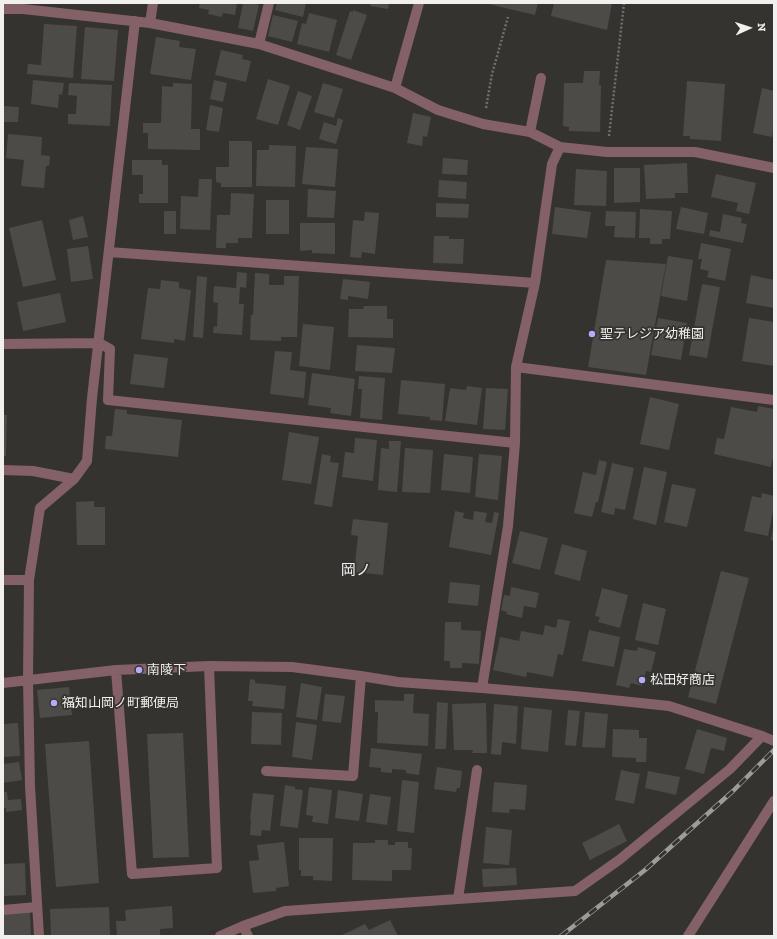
<!DOCTYPE html>
<html>
<head>
<meta charset="utf-8">
<style>
  body { margin:0 }
  #map { position:relative; width:777px; height:939px; overflow:hidden; background:#343330; font-family:"Zilla Slab",serif }
  canvas { display:block }
  .frame { position:absolute; inset:0; border:4px solid #f1f0ee; pointer-events:none }
  .north { position:absolute; left:729px; top:8px; width:40px; height:40px; -webkit-text-stroke:3px #343330; paint-order:stroke; rotate:87deg; font-size:11px; font-weight:700; line-height:16px; text-align:center; color:#f1f0ee }
  .north::after { content:''; display:block; margin:auto; width:14px; height:18px; background:#f1f0ee; clip-path:polygon(50% 0,100% 100%,50% 72%,0 100%) }
</style>
</head>
<body>
<div id="map">
<canvas width="777" height="939"></canvas>
<div class="frame"></div>
<div class="north">N</div>
</div>
<script>
const context = document.querySelector('canvas').getContext('2d');
context.lineJoin = 'round';
function fill(path, color) { context.fillStyle = color; context.fill(path, 'evenodd'); }
const poly = rows => new Path2D(rows.map(r => 'M' + r).join(''));
function strokePath(path, color, width, dash) { context.strokeStyle = color; context.lineWidth = width; context.lineCap = dash ? 'butt' : 'round'; context.setLineDash(dash || []); context.stroke(path); }
function write(font, color, halo, rows, align = 'center') {
  context.font = font + ' "Zilla Slab","Noto Sans JP",serif'; context.lineWidth = 3.5; context.setLineDash([]); context.textBaseline = 'middle'; context.strokeStyle = halo; context.fillStyle = color; for (const [text, x, y, turn = 0] of rows) {
    context.save(); context.translate(x, y); context.rotate((+turn || 0) * Math.PI / 180); context.textAlign = isNaN(turn) ? turn : align; if (halo) context.strokeText(text, 0, 0); context.fillText(text, 0, 0); context.restore();
  }
}
const building = poly([
  [200,3,237,3,235,15,223,13,222,17,208,14,209,10,199,8],
  [243,3,256,3,256,4,259,5,253,31,238,28],
  [277,3,306,3,303,17,275,10],
  [371,3,389,3,388,9,370,6],
  [484,3,538,3,535,15],
  [554,3,612,3,607,30,551,16],
  [353,10,367,15,351,60,336,55,350,11,353,12],
  [309,13,337,20,329,52,297,44,302,23,306,24],
  [273,15,298,21,292,42,268,36],
  [44,24,77,26,73,78,27,74,28,64,41,65],
  [85,27,118,30,114,81,81,79],
  [156,37,180,41,179,47,196,49,191,80,150,74],
  [221,50,243,55,242,59,251,61,246,82,215,75],
  [584,71,600,71,599,85,601,85,600,132,569,131,569,127,563,126,564,83,583,83],
  [268,79,290,86,278,125,256,119],
  [33,80,64,83,62,95,59,94,58,108,31,104],
  [214,80,227,83,223,102,210,99],
  [687,81,725,84,721,141,690,139,690,136,683,136],
  [69,83,112,85,110,126,68,124,68,114,76,114,77,96,68,95],
  [173,83,192,84,191,129,200,129,200,150,148,149,148,133,143,133,143,123,161,123,162,86,173,87],
  [323,83,343,89,334,118,314,112],
  [762,88,774,91,774,126,772,137,753,133],
  [298,91,312,96,300,130,287,125],
  [210,105,223,108,219,132,206,130],
  [3,106,19,107,18,122,3,122],
  [413,113,431,117,427,137,423,136,422,146,407,143],
  [338,118,343,120,336,144,319,139,324,122,336,126],
  [8,134,42,137,41,155,50,156,49,166,46,166,44,188,21,186,24,160,6,158],
  [229,141,251,141,251,142,252,142,252,187,221,187,221,183,216,182,216,167,229,167],
  [269,145,296,146,295,187,256,186,257,150,269,150],
  [306,147,338,149,335,187,302,184],
  [443,158,468,160,467,175,442,174],
  [132,160,162,160,162,165,168,165,168,203,139,203,139,194,143,194,143,175,132,175],
  [687,163,688,193,675,193,675,198,646,199,644,165],
  [614,168,640,168,640,202,614,203],
  [576,169,607,171,606,206,574,205],
  [716,174,756,183,749,214,736,211,738,203,711,197],
  [199,179,212,179,210,230,180,229,181,196,198,197],
  [439,180,467,182,466,199,438,197],
  [308,189,336,191,334,218,307,217],
  [231,193,254,194,252,238,238,238,238,243,226,243,226,248,216,248,217,215,230,215],
  [266,200,289,200,289,234,266,234],
  [436,203,469,204,468,218,436,217],
  [555,207,591,212,587,238,552,234],
  [681,207,708,213,704,234,676,229],
  [640,209,672,211,670,239,662,239,662,244,650,244,650,238,639,238],
  [164,211,176,211,176,234,164,234],
  [606,211,636,212,635,238,614,237,615,226,605,226],
  [365,212,379,213,375,254,362,252,361,258,350,257,353,220,364,221],
  [723,214,742,218,741,223,747,224,743,243,709,236,710,230,720,232],
  [83,216,88,237,73,240,69,220],
  [42,220,56,280,23,287,9,228],
  [300,223,335,223,335,254,312,253,312,250,300,251],
  [434,236,449,236,449,239,464,239,463,264,433,263],
  [701,243,731,249,725,281,707,277,709,271,700,269,702,259,698,259],
  [88,246,93,279,71,282,67,249],
  [668,256,693,260,687,301,661,296],
  [606,260,666,264,646,375,588,367],
  [237,272,247,273,246,288,240,287,239,304,244,304,242,335,213,333,214,326,217,327,218,303,213,302,214,286,236,288],
  [255,273,269,274,269,285,284,285,284,276,299,276,297,337,281,337,281,341,250,340,251,315,253,315],
  [751,275,774,280,774,308,746,303],
  [197,276,207,277,203,338,193,337],
  [343,279,370,282,368,299,348,296,348,300,340,299],
  [161,280,179,282,179,288,191,290,185,341,174,339,174,343,141,339,148,288,160,289],
  [702,284,720,287,707,358,689,355],
  [60,293,66,322,23,331,17,302],
  [364,306,387,306,387,319,393,319,393,338,348,337,349,309,363,309],
  [658,318,687,323,681,360,651,355],
  [749,318,774,322,774,366,742,361],
  [303,324,334,327,330,370,299,366],
  [357,345,395,348,392,373,355,371],
  [275,351,292,352,290,370,306,372,304,398,270,394],
  [134,354,168,358,164,388,130,384],
  [312,373,355,379,351,416,330,413,331,408,308,405],
  [359,376,385,378,382,420,360,418,362,389,358,389],
  [401,380,445,384,442,421,430,420,430,417,398,414],
  [467,386,482,388,477,425,445,421,450,388,466,390],
  [486,388,508,389,505,430,483,429],
  [650,397,679,404,669,450,640,444],
  [758,406,774,409,774,454,771,467,714,454,717,438,724,439,731,407,757,412],
  [115,409,127,410,127,414,182,420,178,457,105,449,106,436,112,436],
  [3,415,7,415,6,456,3,456],
  [289,432,319,437,311,484,282,480],
  [355,438,377,440,373,481,342,477,345,452,354,453],
  [389,441,401,441,397,492,378,490,381,448,389,449],
  [405,448,433,450,430,493,402,492],
  [322,454,331,456,330,462,339,463,332,507,314,504],
  [444,454,473,457,470,493,441,490],
  [479,454,502,456,498,500,475,497],
  [599,460,607,462,598,502,596,502,592,517,574,513,583,472,596,475],
  [612,463,634,468,625,510,615,508,614,515,601,512],
  [644,467,667,472,656,525,633,519],
  [672,484,696,489,687,527,664,522],
  [762,493,774,496,774,507,768,536,744,531,752,496,761,498],
  [94,501,94,507,105,507,105,545,77,545,76,502],
  [455,511,464,513,463,518,473,520,474,511,487,513,485,522,492,523,494,512,499,513,491,555,449,547],
  [353,519,388,523,383,575,354,572,358,536,351,535],
  [773,528,774,528,774,541,771,540],
  [520,531,548,538,540,570,512,563],
  [562,544,587,551,580,581,554,574],
  [721,571,749,578,716,704,688,697],
  [450,582,480,585,478,606,448,603],
  [511,587,539,593,536,608,524,606,522,618,506,614,507,612,501,610,504,595,510,596],
  [602,588,628,595,620,628,598,622,600,617,595,616],
  [643,603,666,609,658,645,635,640],
  [558,619,570,621,563,655,558,654,553,677,527,672,526,677,493,670,500,637,519,641,521,631,543,635,545,625,556,628],
  [445,622,461,622,461,630,481,631,479,664,462,663,462,668,450,668,450,661,444,661],
  [589,630,620,637,614,667,582,661],
  [638,647,656,652,651,672,646,671,642,686,631,683,629,688,616,685,624,649,637,651],
  [250,679,255,680,255,683,286,686,284,709,252,706,253,701,248,701],
  [301,683,322,687,317,720,296,717],
  [69,687,72,715,40,718,37,690],
  [325,694,345,696,341,723,322,721],
  [404,694,414,694,413,713,429,714,428,746,377,743,378,712,375,712,375,700,404,701],
  [437,702,448,703,446,749,435,749],
  [486,703,487,753,472,753,473,750,454,750,452,704],
  [494,704,518,706,516,744,502,742,501,755,491,754],
  [524,707,552,710,548,752,521,749],
  [568,710,580,711,576,746,565,745],
  [252,712,282,713,281,745,251,744],
  [585,712,608,714,605,748,582,747],
  [296,722,317,725,312,760,292,757],
  [18,723,20,756,3,757,3,724],
  [613,729,639,730,639,738,647,738,646,762,636,762,636,758,612,757],
  [697,729,727,738,724,751,711,748,704,774,685,769],
  [183,733,189,857,153,858,147,734],
  [89,741,99,883,56,887,45,744],
  [371,748,422,754,419,775,406,773,406,770,392,769,392,773,381,772,381,768,369,767],
  [19,762,22,780,3,783,3,764],
  [437,767,462,771,460,788,457,788,456,792,434,789],
  [621,770,640,774,634,804,615,800],
  [648,771,680,777,676,795,645,788],
  [402,780,419,782,414,833,397,831],
  [494,782,527,785,525,810,510,809,509,813,492,812],
  [285,785,295,787,295,789,303,790,298,828,280,826],
  [309,787,332,790,328,824,312,822,313,816,306,815],
  [338,790,363,794,359,821,335,818],
  [3,792,7,792,8,800,21,799,22,810,6,812,6,808,3,808],
  [253,793,274,795,270,831,262,830,261,836,250,835,251,819,250,819],
  [370,794,391,797,387,825,366,822],
  [619,824,627,841,590,860,582,843],
  [486,827,512,830,509,865,483,863],
  [299,838,333,838,332,881,313,880,313,876,301,876,301,870,299,870],
  [375,840,388,840,388,845,395,845,395,842,408,842,408,848,412,848,411,870,392,870,392,881,352,880,353,843,375,843],
  [284,842,289,886,276,888,276,891,253,893,249,861,259,860,257,845],
  [25,863,26,895,3,896,3,864],
  [516,868,517,885,483,887,482,869],
  [172,906,173,928,160,929,160,936,117,936,116,921,126,921,125,910],
  [109,907,110,936,51,936,50,909],
  [30,910,31,936,3,936,3,911],
  [390,920,398,936,340,936,365,924,369,930]
]);
const path = poly([
  [486,108,492,74,508,17],
  [609,136,624,3]
]);
const minor = poly([
  [3,9,23,9,150,23,259,44,395,88,438,110,483,124,530,132,560,147,607,152,695,152,774,168],
  [150,23,153,3],
  [259,44,269,3],
  [395,88,419,3],
  [530,132,541,78],
  [109,252,535,283],
  [3,344,99,343,110,349,108,400,515,443],
  [516,367,774,400],
  [3,470,33,471,74,479],
  [3,580,29,580],
  [116,670,132,874,217,868,209,666],
  [3,683,116,670,209,666,292,667,361,676,398,682,482,688,574,696,669,706,762,736,774,741],
  [482,688,508,526,515,443,516,367,535,283,552,164,560,147],
  [266,771,353,776,361,676],
  [458,899,477,770],
  [3,910,37,907],
  [243,926,248,936],
  [39,936,30,786,28,680,29,580,40,508,74,479,87,461,92,398,135,21],
  [220,936,243,926,285,911,458,899,575,891,619,860,730,769,762,736],
  [688,936,774,801]
]);
const rail = poly([
  [561,936,645,870,733,791,774,750]
]);
const markers = [
  [592,334,4,"#b3adf9"],
  [139,670,4,"#b3adf9"],
  [642,680,4,"#b3adf9"],
  [54,703,4,"#b3adf9"]
];
const poiNames = [
  ["聖テレジア幼稚園",600,334],
  ["南陵下",147,670],
  ["松田好商店",650,680],
  ["福知山岡ノ町郵便局",62,703]
];
const quarterNames = [
  ["岡ノ",356,571]
];
fill(building, '#4d4b48');
strokePath(path, '#706f6d', 2.5, [2, 2]);
strokePath(minor, '#846166', 10);
strokePath(rail, '#9d9c9a', 4.5);
strokePath(rail, '#343330', 3, [9]);
for (const [x, y, r, color] of markers) { const dot = new Path2D(); dot.arc(x, y, r, 0, 2 * Math.PI); context.fillStyle = color; context.fill(dot); strokePath(dot, '#343330', 1.5); }
write('13px', '#f1f0ee', '#343330', poiNames, 'left');
write('15px', '#f1f0ee', '#343330', quarterNames);
</script>
</body>
</html>
